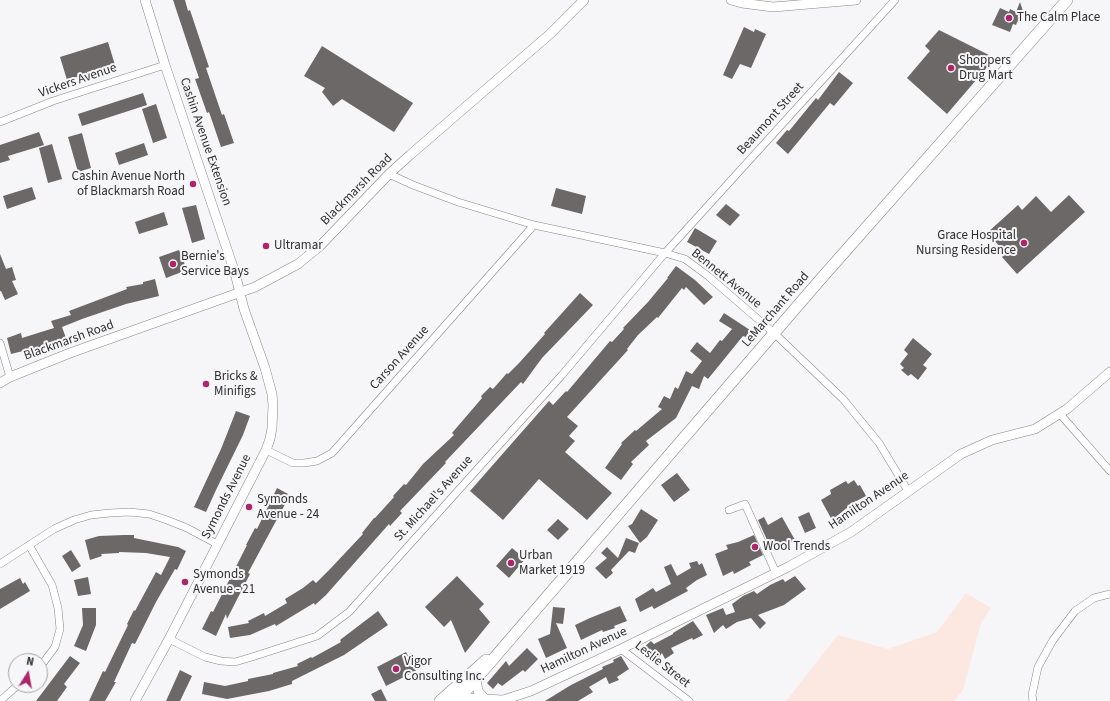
<!DOCTYPE html>
<html>
<head>
<meta charset="utf-8">
<style>
  body { margin:0 }
  #map { position:relative; width:1110px; height:701px; overflow:hidden; background:#f6f6f9; font-family:"Source Sans 3",sans-serif }
  canvas { display:block }
  .north { position:absolute; left:8px; top:653px; width:40px; height:40px; box-sizing:border-box; background:#f6f6f9; border:1px solid #a6a6a9; border-radius:50%; rotate:11deg; font-size:11px; font-weight:700; line-height:16px; text-align:center; color:#2f2f30 }
  .north::after { content:''; display:block; margin:auto; width:14px; height:18px; background:#ac256a; clip-path:polygon(50% 0,100% 100%,50% 72%,0 100%) }
</style>
</head>
<body>
<div id="map">
<canvas width="1110" height="701"></canvas>
<div class="north">N</div>
</div>
<script>
const context = document.querySelector('canvas').getContext('2d');
context.lineJoin = 'round';
function fill(path, color) { context.fillStyle = color; context.fill(path, 'evenodd'); }
const poly = rows => new Path2D(rows.map(r => 'M' + r).join(''));
function strokePath(path, color, width, dash) { context.strokeStyle = color; context.lineWidth = width; context.lineCap = dash ? 'butt' : 'round'; context.setLineDash(dash || []); context.stroke(path); }
function write(font, color, halo, rows, align = 'center') {
  context.font = font + ' "Source Sans 3",sans-serif'; context.lineWidth = 4; context.setLineDash([]); context.textBaseline = 'middle'; context.strokeStyle = halo; context.fillStyle = color; for (const [text, x, y, turn = 0] of rows) {
    context.save(); context.translate(x, y); context.rotate((+turn || 0) * Math.PI / 180); context.textAlign = isNaN(turn) ? turn : align; if (halo) context.strokeText(text, 0, 0); context.fillText(text, 0, 0); context.restore();
  }
}
const industrial = poly([
  [966,593,991,608,981,623,963,690,954,701,786,701,838,635,888,649,937,632]
]);
const building = poly([
  [173,0,185,0,188,11,190,10,209,67,206,68,222,115,224,114,234,143,221,147,209,112,207,113,195,79,199,78],
  [1020,2,1025,17,1019,18,1016,25,1013,24,1010,32,992,25,1000,8,1009,12,1010,9,1016,12],
  [744,27,754,32,755,29,766,34,751,68,740,64,732,79,723,75],
  [939,30,995,58,947,114,907,78,930,51,925,46],
  [108,42,115,65,67,80,60,57],
  [322,46,413,103,394,132,342,99,333,106,322,92,325,88,304,76],
  [839,72,853,83,834,106,830,103,788,154,776,143,787,130,789,131,816,98,818,100],
  [143,93,147,105,82,126,78,114],
  [156,104,167,138,153,143,142,109],
  [39,132,44,145,8,156,10,160,0,163,0,145],
  [82,133,91,168,78,172,68,137],
  [144,143,148,155,119,165,115,153],
  [52,144,62,179,48,183,39,148],
  [32,187,36,199,7,209,3,196],
  [556,188,586,196,582,214,551,206],
  [1069,195,1085,212,1017,274,1002,257,1006,253,987,233,1018,205,1022,210,1036,196,1051,212],
  [726,204,740,215,730,226,716,215],
  [196,205,205,239,192,243,182,208],
  [164,212,168,225,139,234,135,222],
  [695,228,717,241,709,254,687,242],
  [179,250,187,270,166,278,159,257],
  [0,254,6,269,12,267,16,280,12,281,18,294,5,300,1,291,0,291],
  [676,266,695,280,713,297,704,305,686,287,684,290,682,288,658,318,657,317,638,335,627,349,628,350,567,417,578,426,569,436,575,441,565,452,612,493,587,520,539,479,503,520,470,491,549,401,553,405,566,391,567,392,610,341,612,342,624,329,623,328,648,302,668,278,667,278],
  [155,279,159,296,126,304,82,319,62,327,66,338,41,345,41,347,28,351,27,350,11,354,7,338,21,333,22,338,54,328,51,321,71,315,69,311,127,289,126,287,143,284,143,282],
  [580,293,593,305,542,358,523,384,521,382,445,462,446,463,400,511,402,513,390,526,389,524,326,595,315,605,314,603,276,626,275,624,250,635,230,638,228,627,249,623,248,621,264,613,265,616,287,603,285,599,303,588,313,580,316,583,331,568,363,534,362,533,374,518,375,518,394,497,393,496,404,484,406,485,423,464,454,435,452,433,482,398,481,396,490,387,493,389,507,373,508,374,520,362,545,334,544,333],
  [724,313,750,330,746,337,743,336,708,379,704,376,699,389,692,386,676,418,646,441,649,445,631,462,633,464,621,480,605,468,622,444,621,443,635,430,636,431,662,409,658,407,664,396,670,399,675,387,678,389,686,371,692,374,702,361,690,351,697,342,710,353,720,340,722,341,732,329,719,321],
  [913,338,932,354,923,365,927,368,918,380,911,374,908,376,901,370,904,368,900,364,908,354,904,350],
  [236,411,250,416,243,435,216,490,206,512,194,507,221,449],
  [677,473,690,490,674,502,661,485],
  [854,480,858,486,860,485,866,496,847,506,848,507,832,520,821,500,831,494,830,490,846,481,848,484],
  [277,488,290,495,248,573,250,574,227,619,226,614,216,636,202,629,211,611,213,612,247,545,246,545,255,528,257,529],
  [641,509,658,520,647,537,640,543,628,526,632,524],
  [809,512,816,528,805,533,798,517],
  [764,517,768,525,782,517,795,540,772,551,758,520],
  [558,519,569,529,558,540,547,530],
  [124,535,134,535,134,538,178,547,186,551,177,570,175,569,156,602,135,644,132,643,114,682,116,682,105,701,89,701,103,671,105,672,128,625,127,624,134,610,135,611,156,572,161,575,170,557,146,553,119,552,119,553,101,554,102,556,90,560,85,540,99,536],
  [754,535,763,555,749,562,751,565,734,574,733,571,723,576,715,554,728,549,726,545,738,542],
  [626,538,639,543,635,553,629,551,611,570,613,573,606,579,595,568,607,558,601,553,607,547,618,558],
  [512,548,525,559,509,578,496,566],
  [71,550,81,566,72,572,62,556],
  [697,561,699,565,702,563,707,575,697,580,686,588,688,591,654,609,652,606,640,612,635,599,653,588,656,592,671,584,664,567,671,564,677,576,691,568,689,563],
  [457,576,484,604,479,609,490,622,465,653,451,620,444,627,425,607],
  [795,576,806,589,784,605,758,615,766,623,760,629,751,618,737,622,726,629,723,625,714,633,706,615,723,608,726,615,735,612,732,604,743,596,754,591,757,594,770,585,783,579,785,582],
  [88,577,91,594,78,596,74,580],
  [20,578,23,584,25,582,30,591,0,609,0,589],
  [620,606,627,621,614,626,615,628,603,632,602,630,581,640,575,625,590,618],
  [553,607,565,608,563,624,556,623,567,648,546,658,538,639,550,634],
  [82,608,96,608,96,625,86,651,74,646,83,625],
  [378,611,388,625,344,655,292,681,292,684,269,691,227,699,202,694,204,682,225,686,248,681,248,679,273,674,273,673,298,666,297,664,311,657,312,658,341,642,340,640],
  [693,621,703,635,693,640,692,638,671,648,674,653,665,659,662,653,657,660,644,647,651,641,654,644,673,634,673,633],
  [527,648,538,659,525,672,523,670,502,686,498,683,493,689,487,683,506,661,509,666],
  [406,652,416,671,386,686,377,667],
  [70,656,80,663,64,684,67,687,57,701,36,701],
  [621,656,629,669,617,677,619,680,609,684,606,677,589,687,593,692,578,701,545,701,571,685,603,669,602,667,614,662,613,660],
  [180,670,192,676,180,701,166,701],
  [381,689,387,701,375,701,371,694]
]);
const minor = poly([
  [0,122,53,101,165,65],
  [389,174,413,185,458,202,534,225,665,253,685,259,708,276,774,333,843,399,879,443,908,491],
  [0,343,10,377],
  [1060,414,1110,471],
  [266,450,293,463,304,463,317,461,332,453,534,225],
  [729,510,745,504,776,573],
  [29,545,52,585,58,608,60,629,55,647,40,667],
  [0,564,54,529,74,520,91,515,110,513,129,512,149,514,167,520,187,528,217,544],
  [169,639,205,657,221,661,235,662,252,657,317,636,349,612,562,375,665,253,895,0],
  [621,649,689,701],
  [0,701,18,685],
  [1033,701,1032,695,1038,667,1053,640,1075,611,1094,598,1110,594]
]);
const tertiary = poly([
  [731,0,742,3,773,7,856,0],
  [0,383,10,377,70,353,255,287,298,264,320,246,389,174,410,155,550,34,584,0],
  [476,680,478,691,486,700],
  [442,699,459,700,469,698,502,700],
  [135,701,169,639,266,450,270,439,272,428,273,405,272,394,265,368,244,309,235,273,165,65,145,0],
  [500,701,531,691,621,649,788,567,851,532,961,454,992,440,1035,429,1067,409,1110,372]
]);
const secondary = poly([
  [440,701,486,660],
  [457,701,819,281,1067,0]
]);
const markers = [
  [1009,18,4,"#ac256a"],
  [951,68,4,"#ac256a"],
  [193,184,4,"#ac256a"],
  [1024,243,4,"#ac256a"],
  [266,246,4,"#ac256a"],
  [173,264,4,"#ac256a"],
  [206,384,4,"#ac256a"],
  [249,507,4,"#ac256a"],
  [755,547,4,"#ac256a"],
  [511,563,4,"#ac256a"],
  [185,582,4,"#ac256a"],
  [396,669,4,"#ac256a"]
];
const poiNames = [
  ["The Calm Place",1017,18],
  ["Shoppers",959,61],
  ["Drug Mart",959,76],
  ["Cashin Avenue North",185,177,"right"],
  ["of Blackmarsh Road",185,192,"right"],
  ["Grace Hospital",1016,236,"right"],
  ["Nursing Residence",1016,251,"right"],
  ["Ultramar",274,246],
  ["Bernie's",181,257],
  ["Service Bays",181,272],
  ["Bricks &",214,377],
  ["Minifigs",214,392],
  ["Symonds",257,500],
  ["Avenue - 24",257,515],
  ["Wool Trends",763,547],
  ["Urban",519,556],
  ["Market 1919",519,571],
  ["Symonds",193,575],
  ["Avenue - 21",193,590],
  ["Vigor",404,662],
  ["Consulting Inc.",404,677]
];
const streetNames = [
  ["Vickers Avenue",78,81,-19],
  ["Beaumont Street",771,119,-48],
  ["Cashin Avenue Extension",205,142,71],
  ["Blackmarsh Road",357,190,-45],
  ["Bennett Avenue",726,279,39],
  ["LeMarchant Road",776,310,-49],
  ["Blackmarsh Road",69,341,-20],
  ["Carson Avenue",400,358,-48],
  ["Symonds Avenue",227,497,-63],
  ["St. Michael's Avenue",434,499,-48],
  ["Hamilton Avenue",869,501,-34],
  ["Hamilton Avenue",584,651,-25],
  ["Leslie Street",662,665,38]
];
fill(industrial, '#fce8e1');
fill(building, '#6c6868');
strokePath(minor, '#868588', 8);
strokePath(tertiary, '#868588', 10);
strokePath(secondary, '#868588', 12);
strokePath(minor, '#fff', 7);
strokePath(tertiary, '#fff', 9);
strokePath(secondary, '#fff', 11);
for (const [x, y, r, color] of markers) { const dot = new Path2D(); dot.arc(x, y, r, 0, 2 * Math.PI); context.fillStyle = color; context.fill(dot); strokePath(dot, '#f6f6f9', 1.5); }
write('13px', '#2f2f30', '#f6f6f9', poiNames, 'left');
write('13px', '#2f2f30', '#f6f6f9', streetNames);
</script>
</body>
</html>
